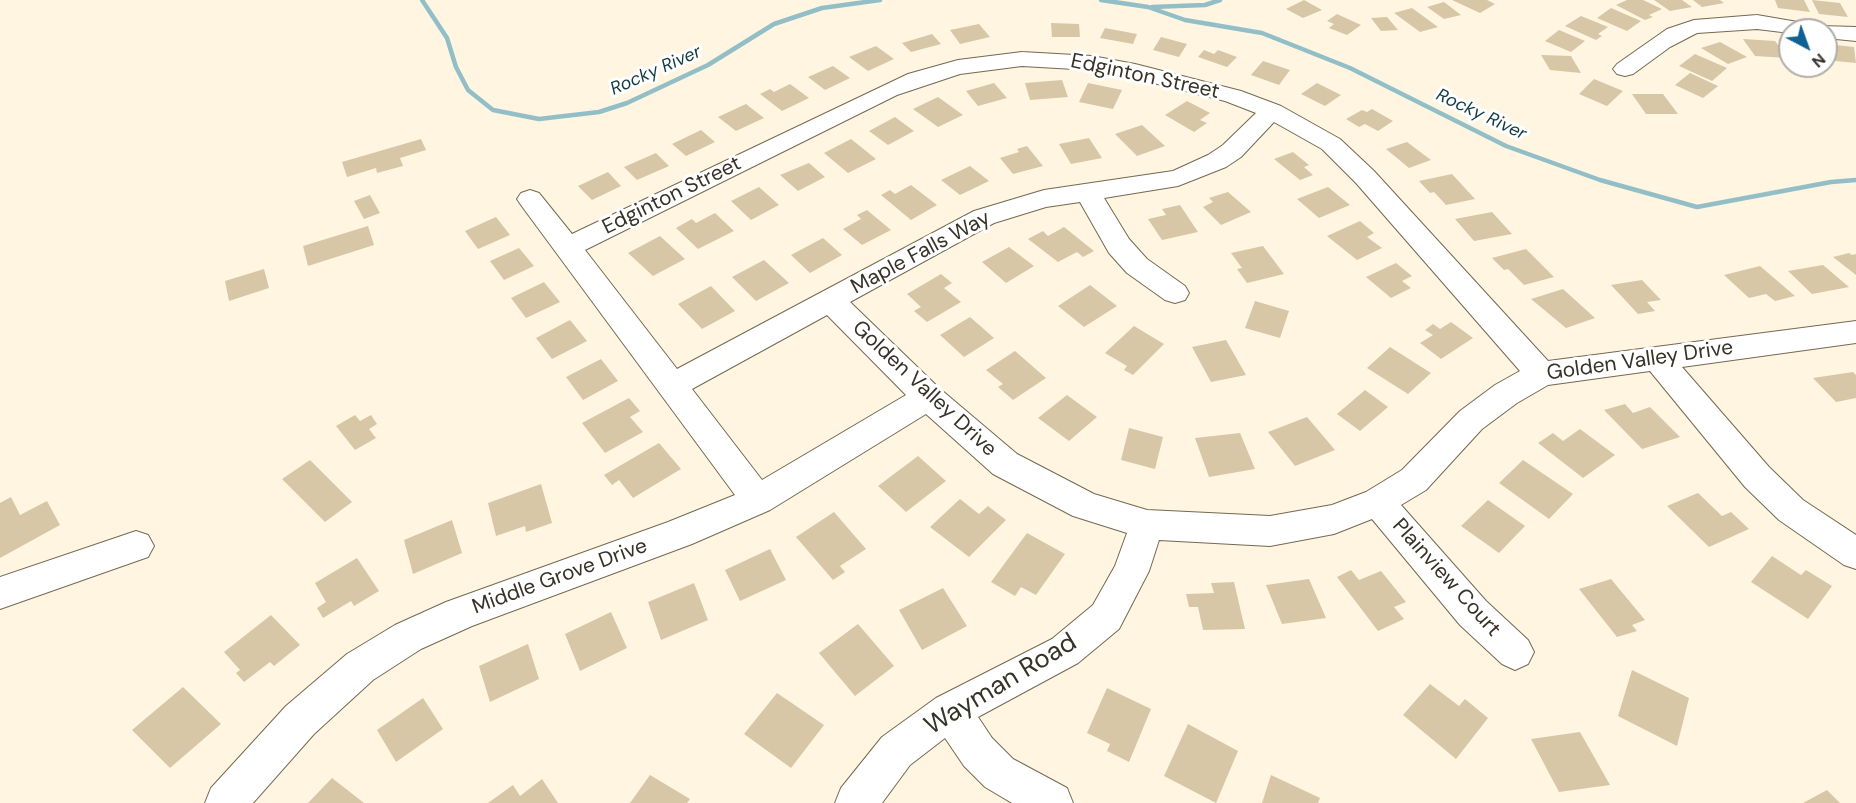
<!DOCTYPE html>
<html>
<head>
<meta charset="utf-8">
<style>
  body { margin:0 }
  #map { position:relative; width:1856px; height:803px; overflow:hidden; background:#fff5e0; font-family:"DM Sans",sans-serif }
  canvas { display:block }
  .north { position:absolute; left:1778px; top:18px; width:60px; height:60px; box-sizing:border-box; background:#fff; border:2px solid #afada9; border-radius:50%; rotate:139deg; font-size:16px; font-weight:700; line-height:24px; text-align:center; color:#373228 }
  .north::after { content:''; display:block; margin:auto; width:21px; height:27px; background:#106193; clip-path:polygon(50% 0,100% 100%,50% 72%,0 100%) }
</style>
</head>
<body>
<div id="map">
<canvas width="1856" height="803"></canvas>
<div class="north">N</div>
</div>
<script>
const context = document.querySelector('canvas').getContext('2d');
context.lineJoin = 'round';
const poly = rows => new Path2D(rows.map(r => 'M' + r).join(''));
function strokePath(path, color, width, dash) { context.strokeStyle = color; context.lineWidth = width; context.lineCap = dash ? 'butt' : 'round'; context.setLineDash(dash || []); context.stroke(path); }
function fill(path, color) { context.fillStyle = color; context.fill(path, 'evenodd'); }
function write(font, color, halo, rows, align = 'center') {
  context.font = font + ' "DM Sans",sans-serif'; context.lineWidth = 6; context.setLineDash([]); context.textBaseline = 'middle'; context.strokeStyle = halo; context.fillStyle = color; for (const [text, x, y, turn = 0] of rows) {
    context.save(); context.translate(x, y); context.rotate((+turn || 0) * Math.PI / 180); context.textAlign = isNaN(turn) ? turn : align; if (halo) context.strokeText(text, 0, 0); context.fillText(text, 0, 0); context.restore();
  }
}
const stream = poly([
  [422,0,447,38,456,67,468,90,493,110,539,119,599,112,627,103,708,65,774,24,822,8,880,0],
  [1101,0,1148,7,1185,20,1262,33,1350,68,1506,146,1600,180,1697,207,1831,182,1856,180],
  [1152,7,1205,5,1220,0]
]);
const building = poly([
  [1304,0,1322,10,1303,18,1286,9],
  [1452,0,1487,0,1495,4,1480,13],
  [1627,0,1643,0,1662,9,1649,15,1653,17,1645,20,1616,5],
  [1654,0,1682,0,1692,7,1670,11],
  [1693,0,1720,0,1724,3,1702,7],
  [1775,0,1804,0,1810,12,1778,8],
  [1812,0,1840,3,1848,17,1819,14],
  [1444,2,1461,15,1444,19,1427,7],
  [1412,8,1438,27,1420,32,1394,13],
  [1611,8,1641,21,1627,31,1597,18],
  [1337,14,1361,25,1347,35,1329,28,1334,24,1327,21],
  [1581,16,1608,27,1598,34,1602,36,1596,40,1565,26],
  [1387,17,1398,30,1381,31,1371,18],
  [1051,23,1079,24,1080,37,1052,37],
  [979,24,990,37,960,44,950,30],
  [1105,28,1137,34,1133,44,1100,38],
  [1559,30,1585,41,1571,52,1545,41],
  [932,34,941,44,911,52,902,43],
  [1161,37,1187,44,1179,57,1153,50],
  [1743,39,1775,41,1788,58,1755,56],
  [1720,42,1747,57,1728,64,1701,48],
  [1826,44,1854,47,1856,63,1835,61],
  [876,46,894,59,868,71,849,57],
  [1204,50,1214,54,1218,50,1237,57,1227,67,1198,57],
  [1695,54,1727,68,1712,81,1679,66],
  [1541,55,1571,56,1581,73,1550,70],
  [1263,61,1290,70,1279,85,1251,75],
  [833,66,850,78,825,90,808,77],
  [1690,73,1718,86,1703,98,1675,85],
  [1594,79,1623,91,1607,106,1579,94],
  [1062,80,1068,97,1030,100,1025,83],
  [994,83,1007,98,978,106,966,91],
  [1088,83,1122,90,1113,109,1079,102],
  [1317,83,1341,95,1325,106,1301,94],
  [790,84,809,98,782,111,760,94,770,89,774,92],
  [1632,94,1663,94,1678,114,1646,114],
  [938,97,963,115,938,127,913,109],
  [1187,101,1210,113,1200,120,1207,123,1194,132,1165,115],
  [746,104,764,118,736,131,718,117],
  [1372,109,1393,121,1378,131,1365,124,1359,127,1346,119,1362,110,1367,112],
  [895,117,914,131,888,145,869,131],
  [1142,125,1165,146,1137,156,1115,134],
  [701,130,715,142,686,156,672,144],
  [1089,138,1102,158,1071,164,1059,144],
  [421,139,426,150,400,158,403,166,377,173,376,168,347,177,342,162],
  [851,139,876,159,848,173,824,153],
  [1407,142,1431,160,1409,168,1386,149],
  [1027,146,1043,166,1013,174,1000,158,1019,152,1017,149],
  [1293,152,1309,165,1304,167,1313,175,1300,180,1274,159],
  [656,153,669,166,637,180,624,167],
  [809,163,825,177,798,191,780,175],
  [970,166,989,181,960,195,941,180],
  [608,172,621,186,592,200,578,186],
  [1452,174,1475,199,1446,205,1434,192,1430,193,1419,181],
  [911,185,937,205,911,220,881,195,890,190,895,194],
  [759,187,779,205,751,220,731,201],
  [1328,187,1350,205,1319,218,1297,199],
  [1228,192,1251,212,1221,225,1203,207,1213,202,1209,198],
  [370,195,380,213,364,219,354,201],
  [1180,205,1198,232,1162,240,1148,219,1166,215,1162,209],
  [867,210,891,230,862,245,843,229,861,219,857,215],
  [1492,212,1512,234,1474,241,1455,219],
  [715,213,734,231,698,249,676,228,692,219,696,223],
  [496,217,510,235,478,249,465,231],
  [1360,221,1374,233,1367,237,1382,248,1357,260,1327,236],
  [368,226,374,245,308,266,303,246],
  [1064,227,1094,251,1083,257,1077,252,1058,262,1028,239,1043,231,1048,236],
  [660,236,685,259,653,276,628,253],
  [823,238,842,255,810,273,791,255],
  [1263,246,1284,274,1247,283,1237,269,1242,268,1231,253],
  [1009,247,1034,266,1006,283,982,262],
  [519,248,534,266,504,280,490,261],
  [1526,249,1554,277,1524,285,1508,269,1504,270,1492,258],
  [1849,253,1852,255,1856,254,1856,275,1833,257],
  [764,260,789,283,756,301,732,277],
  [1396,263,1412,276,1402,281,1411,288,1391,298,1366,277],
  [1823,265,1849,287,1812,294,1788,271],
  [1760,266,1795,296,1775,301,1766,294,1749,298,1724,275],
  [264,269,269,288,229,301,225,281],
  [941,274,952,283,944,288,961,302,927,322,914,311,921,307,907,294],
  [1642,280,1661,300,1647,302,1655,311,1638,314,1611,285],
  [544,282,560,302,526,318,511,298],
  [1090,285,1117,306,1084,327,1058,306],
  [711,286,735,311,702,329,678,304],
  [1563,289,1595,318,1566,328,1531,299],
  [1255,301,1289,311,1280,338,1245,328],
  [970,317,994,338,964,357,940,335],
  [570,320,587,341,552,359,536,338],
  [1451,322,1473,338,1441,359,1420,343,1433,335,1425,330,1433,324,1440,329],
  [1134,326,1164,344,1133,375,1124,370,1127,366,1105,353],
  [1226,340,1246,375,1211,382,1192,347],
  [1390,347,1431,373,1408,394,1367,368],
  [1015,351,1046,378,1013,400,998,387,1003,384,986,370],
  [601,359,618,381,583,400,566,377],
  [1853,372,1856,375,1856,398,1836,402,1813,378],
  [1365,390,1388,407,1360,431,1337,414],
  [1067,395,1097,417,1069,441,1038,418],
  [629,398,640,411,630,417,643,432,605,453,582,423],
  [1625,404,1633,413,1650,407,1680,437,1642,449,1604,410],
  [355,415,360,421,371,415,377,424,369,429,376,438,355,450,336,426],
  [1307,417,1335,450,1295,466,1268,432],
  [1129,428,1163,437,1155,469,1121,460],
  [1580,429,1615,455,1583,478,1538,443,1553,433,1563,441],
  [1240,433,1255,469,1209,477,1195,438],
  [659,443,681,469,633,498,619,480,612,485,604,475],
  [918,456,946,481,906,512,878,486],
  [310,460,352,502,325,522,282,479],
  [1523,460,1573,494,1549,519,1499,483],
  [541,484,552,523,526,532,525,526,496,536,488,503],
  [1698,493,1722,516,1731,512,1749,529,1709,547,1667,506],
  [11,497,20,515,47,501,60,525,0,558,0,503],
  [960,499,979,514,988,506,1006,520,969,557,930,527],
  [1488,500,1525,526,1499,553,1461,526],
  [834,512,866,549,840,566,845,572,833,580,796,537],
  [452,520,462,553,413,574,404,540],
  [1027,533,1065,554,1036,595,1021,587,1015,596,991,582],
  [770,549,786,580,740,601,725,570],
  [1772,556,1801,575,1806,570,1832,586,1808,619,1751,582],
  [357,558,379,591,354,606,351,601,323,618,317,608,326,602,315,583],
  [1351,570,1359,580,1381,571,1406,602,1394,607,1404,619,1378,631,1337,577],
  [1309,579,1326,618,1282,624,1266,585],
  [1611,579,1645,620,1632,625,1637,631,1617,637,1579,589],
  [1234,582,1245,629,1203,630,1198,607,1189,607,1186,594,1214,593,1211,583],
  [694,583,708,620,661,640,648,602],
  [943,588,967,626,922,650,899,610],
  [611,612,627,648,580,671,565,634],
  [271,615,300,645,274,666,270,662,244,682,236,673,240,670,224,652],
  [858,624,894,666,855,696,819,653],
  [528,644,539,679,490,702,479,666],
  [1632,670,1689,698,1677,746,1618,716],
  [1430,684,1459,706,1465,699,1488,718,1456,759,1403,715],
  [183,687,221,724,170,768,132,730],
  [1107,688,1151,709,1129,762,1107,751,1110,744,1087,733],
  [777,693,824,725,791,768,744,734],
  [423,698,443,729,396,762,377,730],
  [1188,724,1238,751,1216,803,1164,776],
  [1580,732,1610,785,1559,792,1531,739],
  [650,775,690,799,687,803,630,803],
  [1271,775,1320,798,1318,803,1262,803],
  [332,778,364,803,308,803],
  [542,779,558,803,488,803,513,785,520,796],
  [1827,790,1840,803,1803,803]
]);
const minor = poly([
  [1757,15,1821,26,1856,27,1856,41,1826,38,1826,30,1790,30,1790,33,1757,29,1697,33,1670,47,1633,74,1625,76,1617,74,1613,69,1617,64,1667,29,1694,20,1757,15],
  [1022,52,1092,56,1135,64,1241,91,1281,106,1340,139,1374,171,1548,361,1856,321,1856,343,1682,367,1769,467,1803,500,1856,535,1856,569,1844,565,1779,520,1745,487,1650,371,1548,385,1517,403,1482,429,1426,490,1401,505,1486,601,1528,640,1534,652,1528,664,1515,670,1502,664,1460,625,1372,519,1334,534,1270,546,1159,540,1149,571,1119,629,1078,663,978,717,992,738,1013,759,1067,788,1073,803,1012,803,985,787,964,766,945,738,910,765,882,803,835,803,841,788,882,737,936,698,1052,639,1093,605,1115,566,1127,533,1073,516,993,474,926,414,770,510,692,544,472,626,421,649,373,680,314,734,253,803,205,803,211,788,286,706,347,654,395,625,446,602,668,522,735,495,521,205,517,199,521,193,530,190,539,193,572,234,908,74,958,60,1022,52],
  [1022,66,1092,70,1134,78,1225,101,1256,113,1223,145,1208,155,1173,171,1044,190,974,211,677,369,585,250,897,95,960,74,1022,66],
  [1274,122,1322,149,1356,183,1520,371,1495,385,1460,411,1402,470,1366,492,1332,505,1270,516,1147,510,1094,494,1017,454,939,388,850,302,994,223,1046,207,1080,202,1109,253,1127,273,1165,300,1175,303,1185,300,1189,293,1185,286,1147,259,1129,239,1104,198,1178,186,1226,167,1241,157,1274,122],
  [827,315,906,395,762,480,692,389,827,315],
  [136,531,148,535,154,546,148,557,0,609,0,577,136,531]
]);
const farWaternames = [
  ["Rocky River",656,71,-24],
  ["Rocky River",1481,115,25]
];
const streetNames = [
  ["Edginton Street",1145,77,12],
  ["Edginton Street",672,196,-26],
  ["Maple Falls Way",921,253,-28],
  ["Golden Valley Drive",1640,361,-8],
  ["Golden Valley Drive",924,389,43],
  ["Middle Grove Drive",560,577,-20],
  ["Plainview Court",1446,578,48]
];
const nearStreetnames = [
  ["Wayman Road",1001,685,-31]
];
strokePath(stream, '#92bec7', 4.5);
fill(building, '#d7c7a6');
strokePath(minor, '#746952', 2);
fill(minor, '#fff');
write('italic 18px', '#103a41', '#fff', farWaternames);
write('21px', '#373228', '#fff', streetNames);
write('26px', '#373228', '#fff', nearStreetnames);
</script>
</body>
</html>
